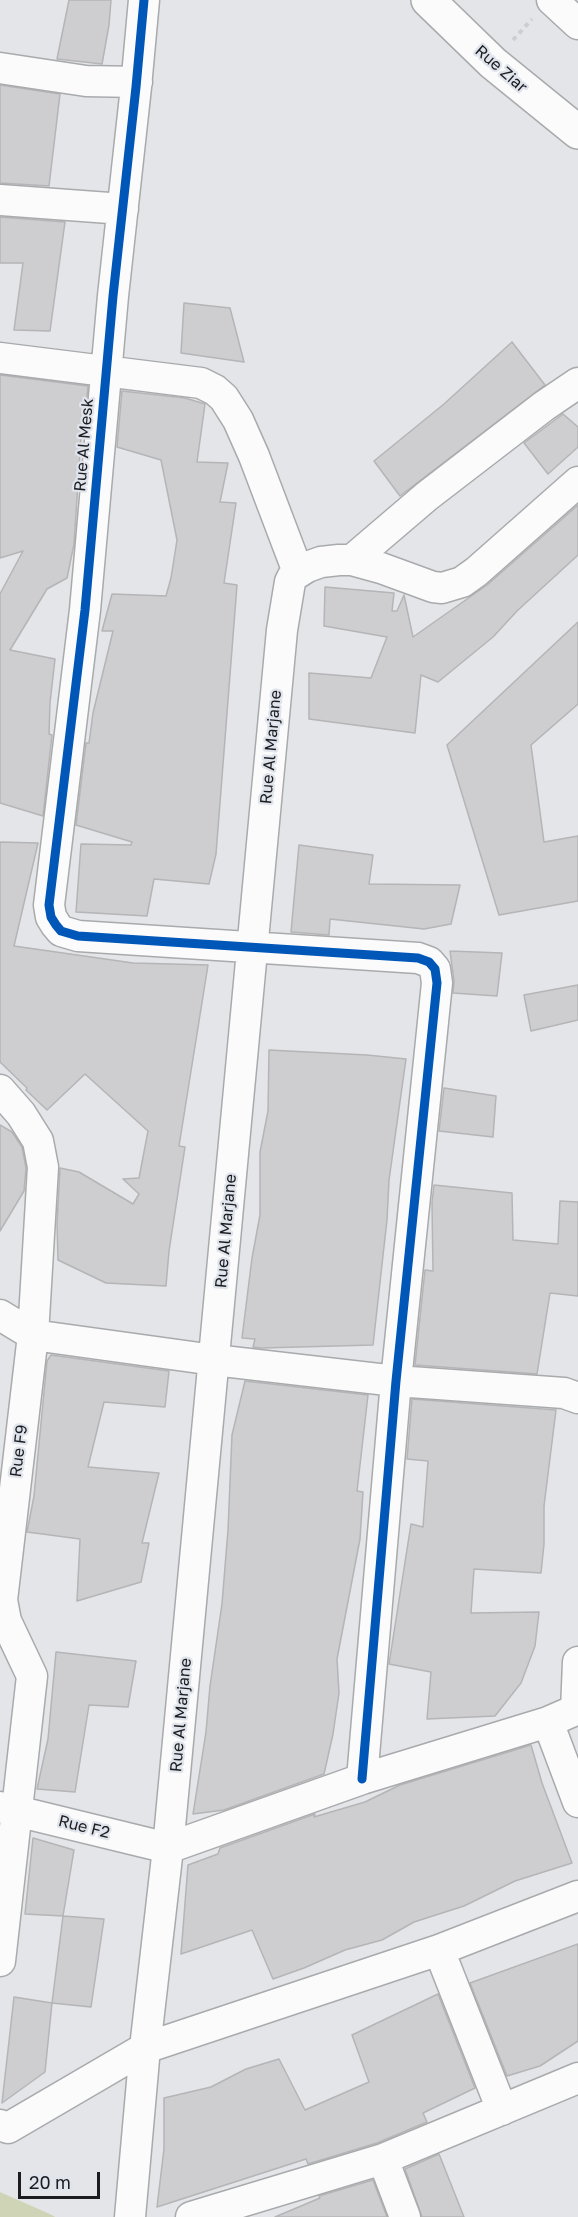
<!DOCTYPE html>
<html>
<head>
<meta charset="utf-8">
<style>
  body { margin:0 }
  #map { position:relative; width:578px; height:2217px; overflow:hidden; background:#e3e5e9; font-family:"Golos Text",sans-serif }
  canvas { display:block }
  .scale { position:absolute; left:18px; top:2172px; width:82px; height:27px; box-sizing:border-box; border:3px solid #1a1c1f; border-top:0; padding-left:8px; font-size:18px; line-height:21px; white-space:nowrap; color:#1a1c1f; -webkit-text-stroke:4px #e0e4ec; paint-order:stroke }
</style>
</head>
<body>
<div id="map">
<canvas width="578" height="2217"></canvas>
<div class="scale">20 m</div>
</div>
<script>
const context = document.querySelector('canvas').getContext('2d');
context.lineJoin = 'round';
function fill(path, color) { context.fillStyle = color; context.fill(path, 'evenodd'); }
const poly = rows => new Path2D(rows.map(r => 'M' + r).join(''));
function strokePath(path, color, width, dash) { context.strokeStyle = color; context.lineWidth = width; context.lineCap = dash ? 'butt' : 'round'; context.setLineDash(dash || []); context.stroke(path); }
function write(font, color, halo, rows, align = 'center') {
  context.font = font + ' "Golos Text",sans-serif'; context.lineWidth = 4.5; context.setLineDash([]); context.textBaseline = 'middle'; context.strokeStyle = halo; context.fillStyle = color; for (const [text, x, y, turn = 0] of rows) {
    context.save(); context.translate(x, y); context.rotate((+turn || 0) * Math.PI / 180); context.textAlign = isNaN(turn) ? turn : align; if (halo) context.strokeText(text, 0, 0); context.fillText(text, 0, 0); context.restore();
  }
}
const green = poly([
  [0,2192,52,2215,55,2217,0,2217]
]);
const building = poly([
  [69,0,111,0,109,25,102,64,57,59,69,0],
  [0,85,60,94,49,186,0,183,0,85],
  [0,217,65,222,50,331,14,330,23,263,0,263,0,217],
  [184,303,230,308,244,362,181,353,184,303],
  [512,342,545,385,400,496,374,461,444,404,512,342],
  [0,375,88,386,83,437,81,437,74,544,67,578,47,589,10,650,55,659,50,703,49,734,52,735,43,816,0,803,0,594,23,551,0,558,0,375],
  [122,391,185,398,205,404,197,462,228,463,220,502,236,503,224,583,237,585,216,854,209,884,154,879,147,916,76,912,81,844,131,845,132,842,76,825,86,743,89,743,93,713,113,631,102,631,112,594,166,596,171,578,177,540,161,460,117,447,122,391],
  [563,414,578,427,578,447,548,474,524,443,563,414],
  [578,505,578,555,517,611,493,637,438,682,421,675,415,733,309,719,309,673,371,678,387,637,324,626,325,587,394,593,392,611,397,611,404,595,413,637,487,585,578,505],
  [578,622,578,704,531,745,544,842,578,836,578,901,499,915,447,745,578,622],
  [0,842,38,843,14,946,133,963,208,965,179,1146,185,1147,169,1251,166,1286,106,1283,58,1260,57,1223,60,1168,79,1172,133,1204,139,1194,123,1179,139,1178,148,1131,85,1074,47,1110,26,1090,27,1088,0,1062,0,842],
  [299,845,373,855,369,884,460,885,451,924,424,929,330,919,329,935,291,932,299,845],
  [450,951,502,953,497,996,453,993,454,981,450,951],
  [578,985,578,1020,531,1031,524,995,578,985],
  [269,1050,367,1055,406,1059,389,1180,387,1220,373,1345,261,1348,253,1347,255,1339,242,1338,252,1258,260,1215,260,1152,268,1111,269,1050],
  [444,1088,496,1096,493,1137,439,1131,444,1088],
  [0,1125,12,1132,22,1147,26,1168,24,1191,0,1231,0,1125],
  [434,1185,512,1193,513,1240,558,1244,560,1201,578,1202,578,1296,550,1293,537,1374,415,1365,425,1270,433,1271,432,1203,434,1185],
  [51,1355,169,1371,165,1407,104,1402,88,1467,159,1473,142,1543,149,1543,141,1582,77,1601,80,1539,27,1532,34,1496,47,1361,51,1355],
  [245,1381,368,1395,357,1491,363,1492,360,1539,337,1659,339,1693,333,1734,324,1774,224,1810,193,1814,206,1732,210,1686,222,1604,228,1530,232,1435,245,1381],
  [412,1399,556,1410,544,1506,544,1544,541,1573,474,1569,471,1613,539,1612,535,1646,521,1683,495,1716,427,1719,431,1672,389,1664,411,1524,423,1527,428,1461,407,1459,412,1399],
  [56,1652,136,1661,128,1707,89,1705,75,1792,37,1789,48,1739,56,1652],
  [531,1745,542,1783,572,1863,515,1881,464,1906,414,1922,382,1940,345,1950,304,1968,273,1979,252,1930,181,1954,188,1865,218,1854,220,1848,315,1814,314,1817,365,1802,400,1785,531,1745],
  [33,1838,74,1850,63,1916,25,1914,33,1838],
  [63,1916,104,1919,91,2007,52,2003,63,1916],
  [578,1944,578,2041,540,2066,507,2076,470,1983,578,1944],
  [438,1994,475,2088,423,2113,427,2122,377,2143,308,2164,306,2159,157,2207,164,2149,164,2098,211,2087,246,2069,279,2059,305,2110,369,2082,352,2035,438,1994],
  [14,1997,52,2003,45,2072,2,2103,14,1997],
  [439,2154,464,2217,422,2217,405,2169,439,2154],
  [373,2180,387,2217,275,2217,320,2198,319,2196,373,2180]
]);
const path = poly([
  [513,40,532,19]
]);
const minor = poly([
  [144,0,136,87,113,296,85,610,49,905,51,917,56,925,61,931,78,936,418,958,429,962,435,969,437,983,396,1381,362,1779],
  [552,0,578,24],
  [0,68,86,81,137,82],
  [0,200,123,209],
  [0,358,201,383,215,390,224,398,238,420,254,456,298,572],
  [352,560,427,496,544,406,578,383],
  [0,1090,21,1114,38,1141,43,1167,33,1335,2,1600,6,1621,32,1676,0,1961],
  [0,1315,33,1335,214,1360,396,1381,564,1393,578,1398],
  [576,1710,578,1662],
  [548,1722,578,1802],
  [0,1807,168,1848,362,1779,548,1722,578,1709],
  [439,1950,502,2110],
  [0,2125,8,2128,145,2048,439,1950,578,1896],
  [383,2159,405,2217],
  [130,2217,145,2048,168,1848,282,630,290,582,293,576,307,567,321,562,339,560,352,560,381,568,433,587,442,588,462,582,476,572,578,482],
  [191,2217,383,2159,578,2078]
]);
const major = poly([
  [428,0,493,63,578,132]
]);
const cycleway = poly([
  [144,0,136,87,113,296,85,610,49,905,51,917,56,925,61,931,78,936,418,958,429,962,435,969,437,983,396,1381,362,1779]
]);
const streetNames = [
  ["Rue Ziar",501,69,41],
  ["Rue Al Mesk",84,445,-85],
  ["Rue Al Marjane",271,747,-85],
  ["Rue Al Marjane",226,1231,-85],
  ["Rue F9",19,1451,-83],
  ["Rue Al Marjane",181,1715,-85],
  ["Rue F2",84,1827,14]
];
fill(green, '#cfd4b6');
fill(building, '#ceced0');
strokePath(building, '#b5b4b6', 1.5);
strokePath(minor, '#a8aaac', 33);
strokePath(major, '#a8aaac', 36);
strokePath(path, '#ceced0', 4, [4.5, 4.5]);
strokePath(minor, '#fbfbfc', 30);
strokePath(major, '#fbfbfc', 33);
strokePath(cycleway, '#0057b8', 9);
write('16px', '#1a1c1f', '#e0e4ec', streetNames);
</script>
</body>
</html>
